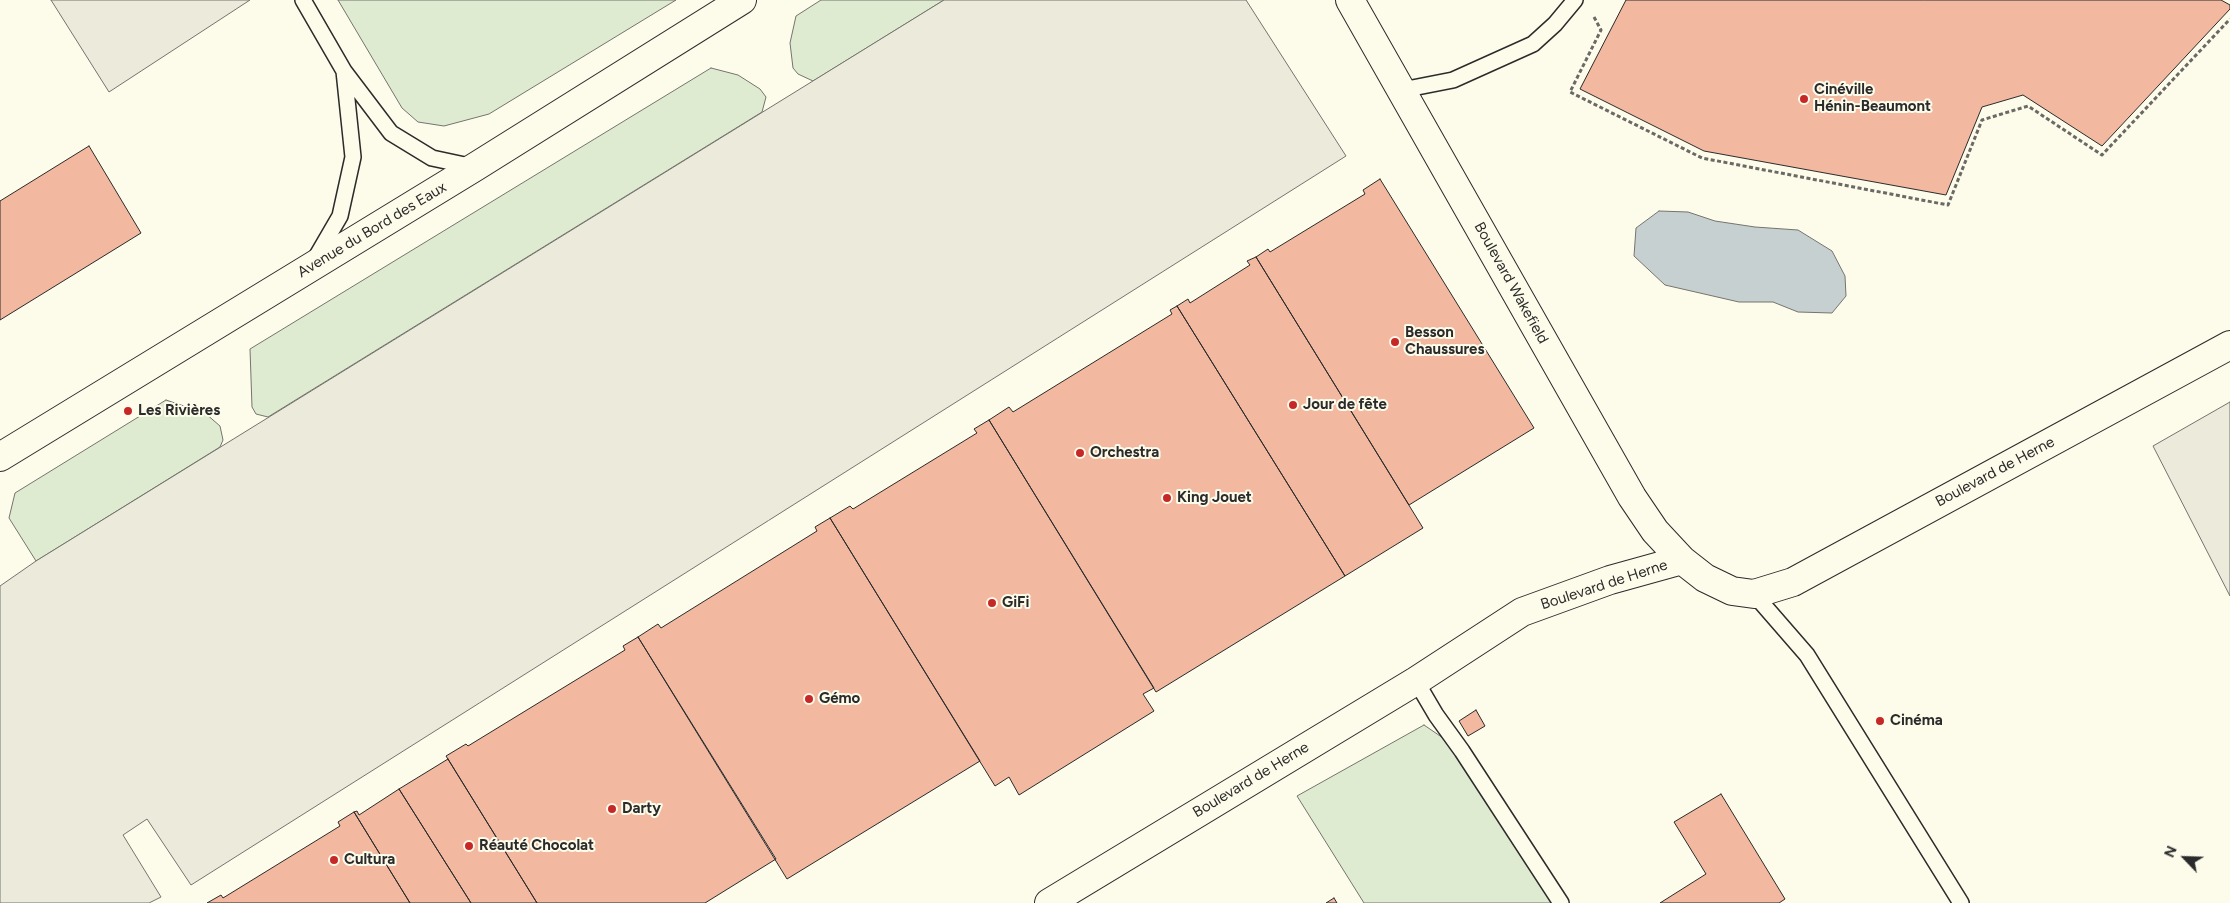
<!DOCTYPE html>
<html>
<head>
<meta charset="utf-8">
<style>
  body { margin:0 }
  #map { position:relative; width:2230px; height:903px; overflow:hidden; background:#fdfbea; font-family:Figtree,sans-serif }
  canvas { display:block }
  .north { position:absolute; left:2160px; top:833px; width:50px; height:50px; -webkit-text-stroke:4px #fdfbea; paint-order:stroke; rotate:294deg; font-size:14px; font-weight:700; line-height:20px; text-align:center; color:#2b2b2b }
  .north::after { content:''; display:block; margin:auto; width:18px; height:22px; background:#2b2b2b; clip-path:polygon(50% 0,100% 100%,50% 72%,0 100%) }
</style>
</head>
<body>
<div id="map">
<canvas width="2230" height="903"></canvas>
<div class="north">N</div>
</div>
<script>
const context = document.querySelector('canvas').getContext('2d');
context.lineJoin = 'round';
function fill(path, color) { context.fillStyle = color; context.fill(path, 'evenodd'); }
const poly = rows => new Path2D(rows.map(r => 'M' + r).join(''));
function strokePath(path, color, width, dash) { context.strokeStyle = color; context.lineWidth = width; context.lineCap = dash ? 'butt' : 'round'; context.setLineDash(dash || []); context.stroke(path); }
function write(font, color, halo, rows, align = 'center') {
  context.font = font + ' Figtree,sans-serif'; context.lineWidth = 4; context.setLineDash([]); context.textBaseline = 'middle'; context.strokeStyle = halo; context.fillStyle = color; for (const [text, x, y, turn = 0] of rows) {
    context.save(); context.translate(x, y); context.rotate((+turn || 0) * Math.PI / 180); context.textAlign = isNaN(turn) ? turn : align; if (halo) context.strokeText(text, 0, 0); context.fillText(text, 0, 0); context.restore();
  }
}
const green = poly([
  [338,0,676,0,489,114,444,126,418,122,402,108,338,0],
  [821,0,944,0,813,81,798,74,793,68,790,43,796,16,821,0],
  [711,68,738,75,760,89,766,97,762,112,268,417,256,414,252,407,250,349,711,68],
  [166,400,205,413,220,426,223,440,220,447,36,561,9,518,15,493,166,400],
  [1424,725,1462,751,1553,903,1364,903,1297,796,1424,725]
]);
const parking = poly([
  [51,0,250,0,109,92,51,0],
  [944,0,1246,0,1346,156,191,885,147,819,123,835,161,897,149,903,0,903,0,586,36,561,944,0],
  [2230,402,2230,596,2153,446,2230,402]
]);
const water = poly([
  [1659,211,1688,212,1715,221,1755,227,1798,230,1832,251,1845,276,1846,296,1832,313,1798,312,1773,302,1739,302,1665,285,1634,256,1636,228,1659,211]
]);
const building = poly([
  [1626,0,2221,0,2230,5,2230,9,2102,146,2023,95,1982,107,1946,195,1704,151,1580,89,1626,0],
  [89,146,141,233,0,320,0,201,89,146],
  [1380,179,1534,428,1409,505,1256,257,1268,249,1270,252,1365,194,1363,190,1380,179],
  [1256,257,1423,528,1345,576,1177,306,1188,299,1190,303,1250,265,1247,261,1256,257],
  [1177,306,1345,576,1156,692,989,420,1009,407,1013,412,1172,314,1170,310,1177,306],
  [989,420,1154,688,1143,694,1154,711,1019,795,1009,777,995,786,830,518,850,506,853,509,977,433,974,429,989,420],
  [830,518,980,761,787,879,638,637,658,624,661,628,817,531,815,527,830,518],
  [638,637,776,859,705,903,537,903,446,756,466,744,468,746,625,650,623,646,638,637],
  [1476,710,1485,726,1468,736,1459,721,1476,710],
  [448,759,537,903,471,903,399,789,448,759],
  [399,789,471,903,410,903,354,812,357,811,359,815,399,789],
  [1721,794,1785,899,1779,903,1660,903,1706,874,1674,822,1721,794],
  [354,812,410,903,207,903,221,895,223,898,340,826,338,822,354,812],
  [1334,898,1337,903,1326,903,1334,898]
]);
const path = poly([
  [1594,17,1601,30,1570,92,1702,158,1948,205,1982,120,2028,106,2102,155,2230,19]
]);
const lane = poly([
  [303,0,344,71,391,133,432,158,474,167],
  [1402,90,1453,80,1533,44,1555,24,1575,0],
  [315,259,340,216,353,157,344,71],
  [1754,594,1807,655,1961,903],
  [1416,681,1436,715,1462,751,1561,903]
]);
const street = poly([
  [1350,0,1632,497,1655,531,1682,560,1705,578,1732,591,1754,594,1793,582,2230,345],
  [1049,903,1416,681,1522,612,1610,580,1682,560]
]);
const secondary = poly([
  [0,457,475,167,742,0]
]);
const markers = [
  [1804,99,5,"#c62828"],
  [1395,342,5,"#c62828"],
  [1293,405,5,"#c62828"],
  [128,411,5,"#c62828"],
  [1080,453,5,"#c62828"],
  [1167,498,5,"#c62828"],
  [992,603,5,"#c62828"],
  [809,699,5,"#c62828"],
  [1880,721,5,"#c62828"],
  [612,809,5,"#c62828"],
  [469,846,5,"#c62828"],
  [334,860,5,"#c62828"]
];
const poiNames = [
  ["Cinéville",1814,90],
  ["Hénin-Beaumont",1814,107],
  ["Besson",1405,333],
  ["Chaussures",1405,350],
  ["Jour de fête",1303,405],
  ["Les Rivières",138,411],
  ["Orchestra",1090,453],
  ["King Jouet",1177,498],
  ["GiFi",1002,603],
  ["Gémo",819,699],
  ["Cinéma",1890,721],
  ["Darty",622,809],
  ["Réauté Chocolat",479,846],
  ["Cultura",344,860]
];
const streetNames = [
  ["Avenue du Bord des Eaux",372,230,-31],
  ["Boulevard Wakefield",1511,283,61],
  ["Boulevard de Herne",1995,472,-28],
  ["Boulevard de Herne",1604,585,-18],
  ["Boulevard de Herne",1251,780,-31]
];
fill(green, '#deebd1');
strokePath(green, '#74746e', 1);
fill(parking, '#eceadb');
strokePath(parking, '#74746e', 1);
fill(water, '#c7d0d0');
strokePath(water, '#74746e', 1);
fill(building, '#f2b8a0');
strokePath(building, '#2b2b2b', 1);
strokePath(lane, '#2b2b2b', 18);
strokePath(street, '#2b2b2b', 30);
strokePath(secondary, '#2b2b2b', 30);
strokePath(path, '#6a6964', 3, [4, 2.5]);
strokePath(lane, '#fdfbea', 15);
strokePath(street, '#fdfbea', 28);
strokePath(secondary, '#fdfbea', 28);
for (const [x, y, r, color] of markers) { const dot = new Path2D(); dot.arc(x, y, r, 0, 2 * Math.PI); context.fillStyle = color; context.fill(dot); strokePath(dot, '#fdfbea', 2); }
write('bold 15px', '#2b2b2b', '#fdfbea', poiNames, 'left');
write('15px', '#2b2b2b', '#fdfbea', streetNames);
</script>
</body>
</html>
